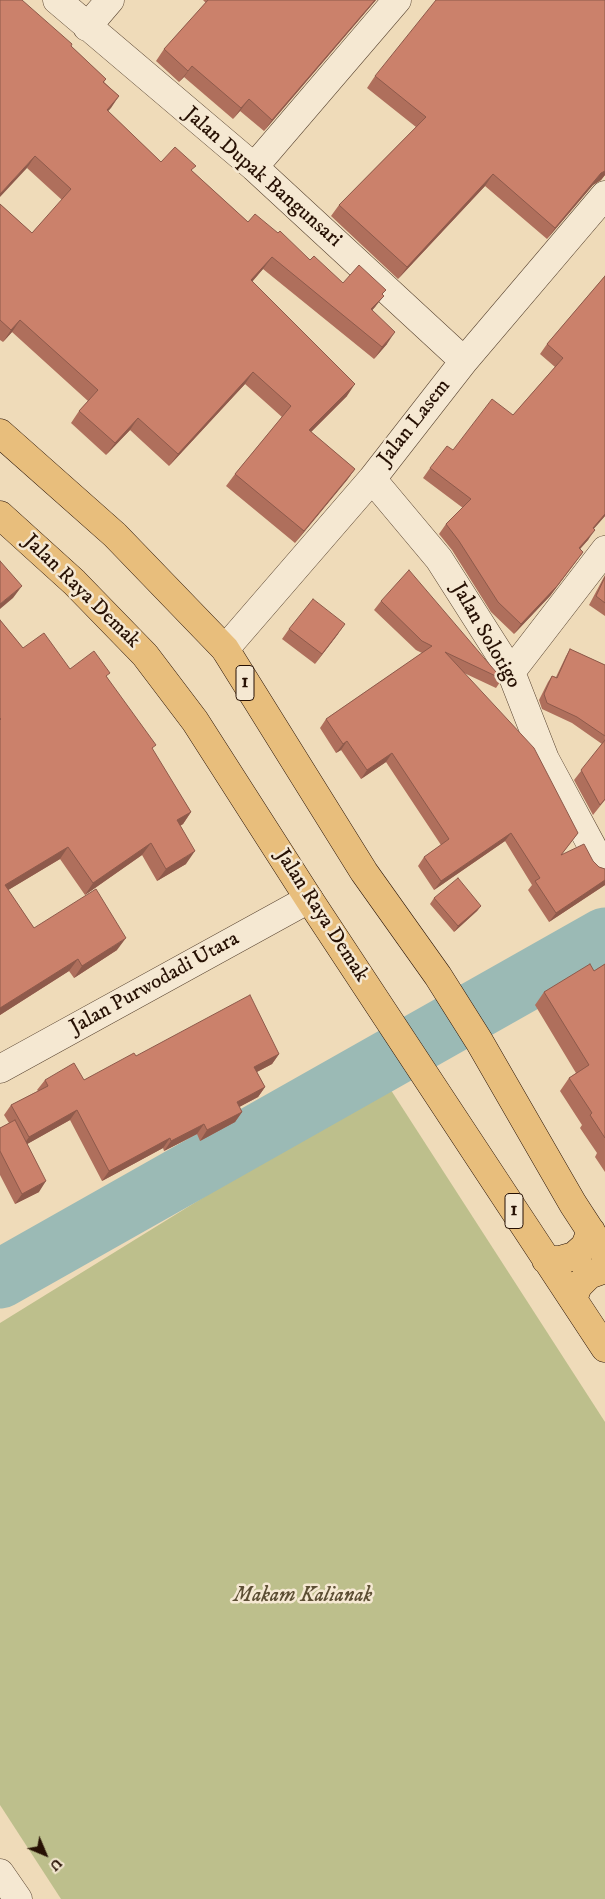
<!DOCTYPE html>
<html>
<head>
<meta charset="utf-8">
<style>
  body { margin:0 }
  #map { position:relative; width:605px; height:1899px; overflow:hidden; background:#efdbb9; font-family:"IM FELL DW Pica",serif }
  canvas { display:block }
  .north { position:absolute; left:20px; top:1829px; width:50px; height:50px; -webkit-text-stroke:4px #f5e8d2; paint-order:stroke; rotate:135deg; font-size:14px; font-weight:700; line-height:20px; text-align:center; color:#271104 }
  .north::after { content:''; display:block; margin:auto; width:18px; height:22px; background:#271104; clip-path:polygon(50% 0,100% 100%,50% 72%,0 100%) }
</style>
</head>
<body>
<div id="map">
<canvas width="605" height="1899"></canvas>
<div class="north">U</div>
</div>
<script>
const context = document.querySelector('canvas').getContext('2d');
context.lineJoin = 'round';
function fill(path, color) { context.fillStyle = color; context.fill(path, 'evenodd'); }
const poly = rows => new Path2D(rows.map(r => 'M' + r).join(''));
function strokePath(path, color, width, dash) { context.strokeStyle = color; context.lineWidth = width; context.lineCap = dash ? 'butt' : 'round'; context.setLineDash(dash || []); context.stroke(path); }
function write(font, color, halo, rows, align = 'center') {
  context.font = font + ' "IM FELL DW Pica",serif'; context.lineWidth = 5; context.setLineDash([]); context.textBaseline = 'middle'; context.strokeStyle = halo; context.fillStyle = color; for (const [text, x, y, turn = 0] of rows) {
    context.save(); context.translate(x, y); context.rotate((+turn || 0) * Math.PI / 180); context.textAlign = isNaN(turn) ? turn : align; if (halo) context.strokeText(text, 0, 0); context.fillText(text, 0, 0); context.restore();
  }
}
const green = poly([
  [387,1084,605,1422,605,1899,61,1899,0,1805,0,1323]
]);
const river = poly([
  [0,1279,605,937]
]);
const minor = poly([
  [57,0,254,167,464,361],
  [87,27,110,0],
  [254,167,397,0],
  [372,479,439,559,511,672,545,759,601,863],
  [225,649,372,479,464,361,605,195],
  [511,672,605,550],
  [0,1069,309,899],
  [0,1873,18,1899]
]);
const highway = poly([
  [0,433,115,535,225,649,364,872,438,976,479,1041,573,1204,605,1253],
  [0,515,74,582,145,655,195,721,309,899,605,1348],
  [546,1260,560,1260,574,1256,585,1246,591,1231],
  [573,1299,578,1286,589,1275,605,1269]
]);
const wall = poly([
  [203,0,376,0,264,131,240,111,233,119,184,77,179,82,156,61,164,49,206,3],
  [605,0,605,175,601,180,593,185,547,239,485,186,398,279,331,216,339,205,416,127,367,88,375,76],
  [71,46,106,79,104,82,119,96,108,111,161,162,192,171,248,222,310,260,343,283,382,295,375,307,372,310,387,344,374,359,263,269,252,282,347,396,311,432,355,469,347,480,295,543,226,486,235,474,282,417,245,384,169,466,130,430,106,455,71,423,79,411,88,401,12,332,3,342,0,340,0,204,32,233,62,200,27,168],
  [605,276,605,516,594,528,588,540,580,549,583,552,550,596,514,634,491,612,452,550,439,534,446,524,463,508,423,478,430,468,453,450,513,415,555,367,540,354,547,344],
  [605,575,605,616,589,605],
  [381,601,502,679,496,688,464,673,578,833,562,854,593,861,599,867,605,869,605,885,549,922,528,890,532,885,505,841,434,890,418,866,424,857,441,845,386,762,361,779,341,750,336,753,320,728,326,719,422,653,416,650,374,610],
  [0,620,23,648,70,669,107,677,191,812,183,824,180,826,186,864,157,881,142,855,85,895,60,859,8,890,34,928,117,950,74,978,69,971,0,1015],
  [289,629,338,634,315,664,282,639],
  [570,649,605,665,605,800,593,815,574,780,602,744,572,723,542,709,539,700,548,682,552,676,556,677,566,656],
  [434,898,481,906,477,911,454,932,430,904],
  [605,964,605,1172,595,1157,597,1153,580,1128,582,1125,560,1091,569,1078,576,1073,535,1005,544,992,594,971],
  [279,1054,272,1064,257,1072,265,1087,258,1097,239,1107,242,1112,235,1122,200,1141,197,1134,164,1151,163,1148,102,1181,70,1120,27,1144,39,1192,15,1204,0,1175,0,1128,9,1123,4,1115,11,1105,38,1091,37,1090,45,1080,84,1080,136,1056]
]);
const shadedWall = poly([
  [375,0,376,0,264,131,272,120],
  [192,66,184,77,179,82,188,71],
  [119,96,111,108,98,122,107,110],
  [249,99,240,111,233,119,241,108],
  [35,156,27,168,0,197,0,194],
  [605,171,605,175,601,180,593,185,547,239,555,228,601,173],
  [493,174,485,186,398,279,407,267],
  [272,257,263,269,243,292,251,280],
  [384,296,375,307,363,321,371,309],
  [20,320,12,332,3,342,11,330],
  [395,332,387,344,374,359,382,347],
  [253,372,245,384,169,466,178,454],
  [355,384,347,396,301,442,309,430],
  [138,418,130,430,106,455,115,443],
  [355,469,347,480,295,543,304,531],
  [605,514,605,516,586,538,593,528],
  [595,530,588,540,572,558,579,548],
  [583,552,550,596,514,634,521,624],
  [22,586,13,598,0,609,0,604],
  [345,624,338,634,315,664,322,654],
  [347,741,341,750,336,753,343,744],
  [392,753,386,762,361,779,367,770],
  [191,812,183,824,168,833,177,820],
  [511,833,505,841,434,890,441,881],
  [151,843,142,855,85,895,93,883],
  [68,847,60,859,0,895,5,885],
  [195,851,186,864,157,881,166,869],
  [605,880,605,885,549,922,556,913],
  [481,906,477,911,454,932,458,926],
  [126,938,117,950,74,978,82,966],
  [78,959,69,971,0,1015,0,1008],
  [279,1054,272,1064,247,1077,254,1067],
  [265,1087,258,1097,230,1112,237,1102],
  [77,1110,70,1120,22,1147,29,1137],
  [242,1112,235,1122,200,1141,207,1130],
  [204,1124,197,1134,164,1151,171,1141],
  [170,1138,163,1148,102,1181,109,1171],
  [46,1181,39,1192,15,1204,22,1194]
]);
const building = poly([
  [0,0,22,0,72,44,71,46,106,79,103,82,119,96,107,110,161,162,175,147,196,166,191,170,248,222,255,214,278,233,280,231,310,260,314,256,343,283,359,265,386,290,382,294,384,296,371,309,395,332,382,347,272,257,251,280,355,384,309,430,355,469,304,531,235,474,291,406,253,372,178,454,138,418,115,443,79,411,98,390,20,320,11,330,0,320,0,204,32,233,71,189,35,156,0,194,0,0],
  [208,0,375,0,272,120,249,99,241,108,192,66,188,71,164,49,208,0],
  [436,0,605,0,605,171,601,173,555,228,493,174,407,267,339,205,426,117,375,76,436,0],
  [605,276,605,514,593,528,595,530,579,548,583,552,557,586,521,624,498,602,459,541,446,524,471,499,430,468,447,446,453,450,492,399,513,415,563,358,547,344,605,276],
  [0,561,22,586,0,604,0,561],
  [409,570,502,679,445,652,534,748,578,833,561,855,584,844,593,861,599,867,605,869,605,880,556,913,535,881,540,878,511,833,441,881,424,857,449,839,392,753,367,770,347,741,343,744,326,719,432,646,422,641,381,601,409,570],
  [605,577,605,603,596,596,605,577],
  [313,599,345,624,322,654,289,629,313,599],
  [0,620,23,648,44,633,70,669,94,651,110,673,106,676,156,745,152,748,191,812,177,820,195,851,166,869,151,843,93,883,68,847,5,885,34,928,96,889,126,938,82,966,78,959,0,1008,0,720,1,719,0,718,0,620],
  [570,649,605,665,605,736,577,717,547,703,544,694,552,676,557,678,570,649],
  [605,740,605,799,600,805,581,770,605,740],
  [458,878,481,906,458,926,434,898,458,878],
  [590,964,594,971,605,964,605,1138,590,1115,592,1113,569,1078,589,1065,544,992,590,964],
  [250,995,279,1054,254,1067,265,1087,237,1102,242,1112,207,1130,204,1124,171,1141,170,1138,109,1171,77,1110,29,1137,11,1105,48,1086,45,1080,74,1063,84,1080,134,1053,136,1056,250,995],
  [15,1120,46,1181,22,1194,0,1151,0,1128,15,1120]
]);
const shields = [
  [245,683,18],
  [514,1211,18]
];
const shieldNames = [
  ["1",245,683],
  ["1",514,1211]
];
const streetNames = [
  ["Jalan Dupak Bangunsari",262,178,41],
  ["Jalan Lasem",415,423,-52],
  ["Jalan Raya Demak",81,592,44],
  ["Jalan Solotigo",485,636,60],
  ["Jalan Raya Demak",321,916,57],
  ["Jalan Purwodadi Utara",155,984,-29]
];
const parkNames = [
  ["Makam Kalianak",303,1597]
];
fill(green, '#bdbf8c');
strokePath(river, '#9bbab5', 59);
strokePath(minor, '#594431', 29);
strokePath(highway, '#271104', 29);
strokePath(minor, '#f5e8d2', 28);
strokePath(highway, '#e8be7c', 28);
fill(wall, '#af6f5c');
fill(shadedWall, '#8e5a4b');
fill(building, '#cb816b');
strokePath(building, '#8e5a4b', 1);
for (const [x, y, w] of shields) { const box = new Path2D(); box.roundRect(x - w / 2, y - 17.5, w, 35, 4); context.fillStyle = '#f5e8d2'; context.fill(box); strokePath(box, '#271104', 1); }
write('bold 20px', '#271104', null, shieldNames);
write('21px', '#271104', '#f5e8d2', streetNames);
write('italic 21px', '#5c4e34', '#f5e8d2', parkNames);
</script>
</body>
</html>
